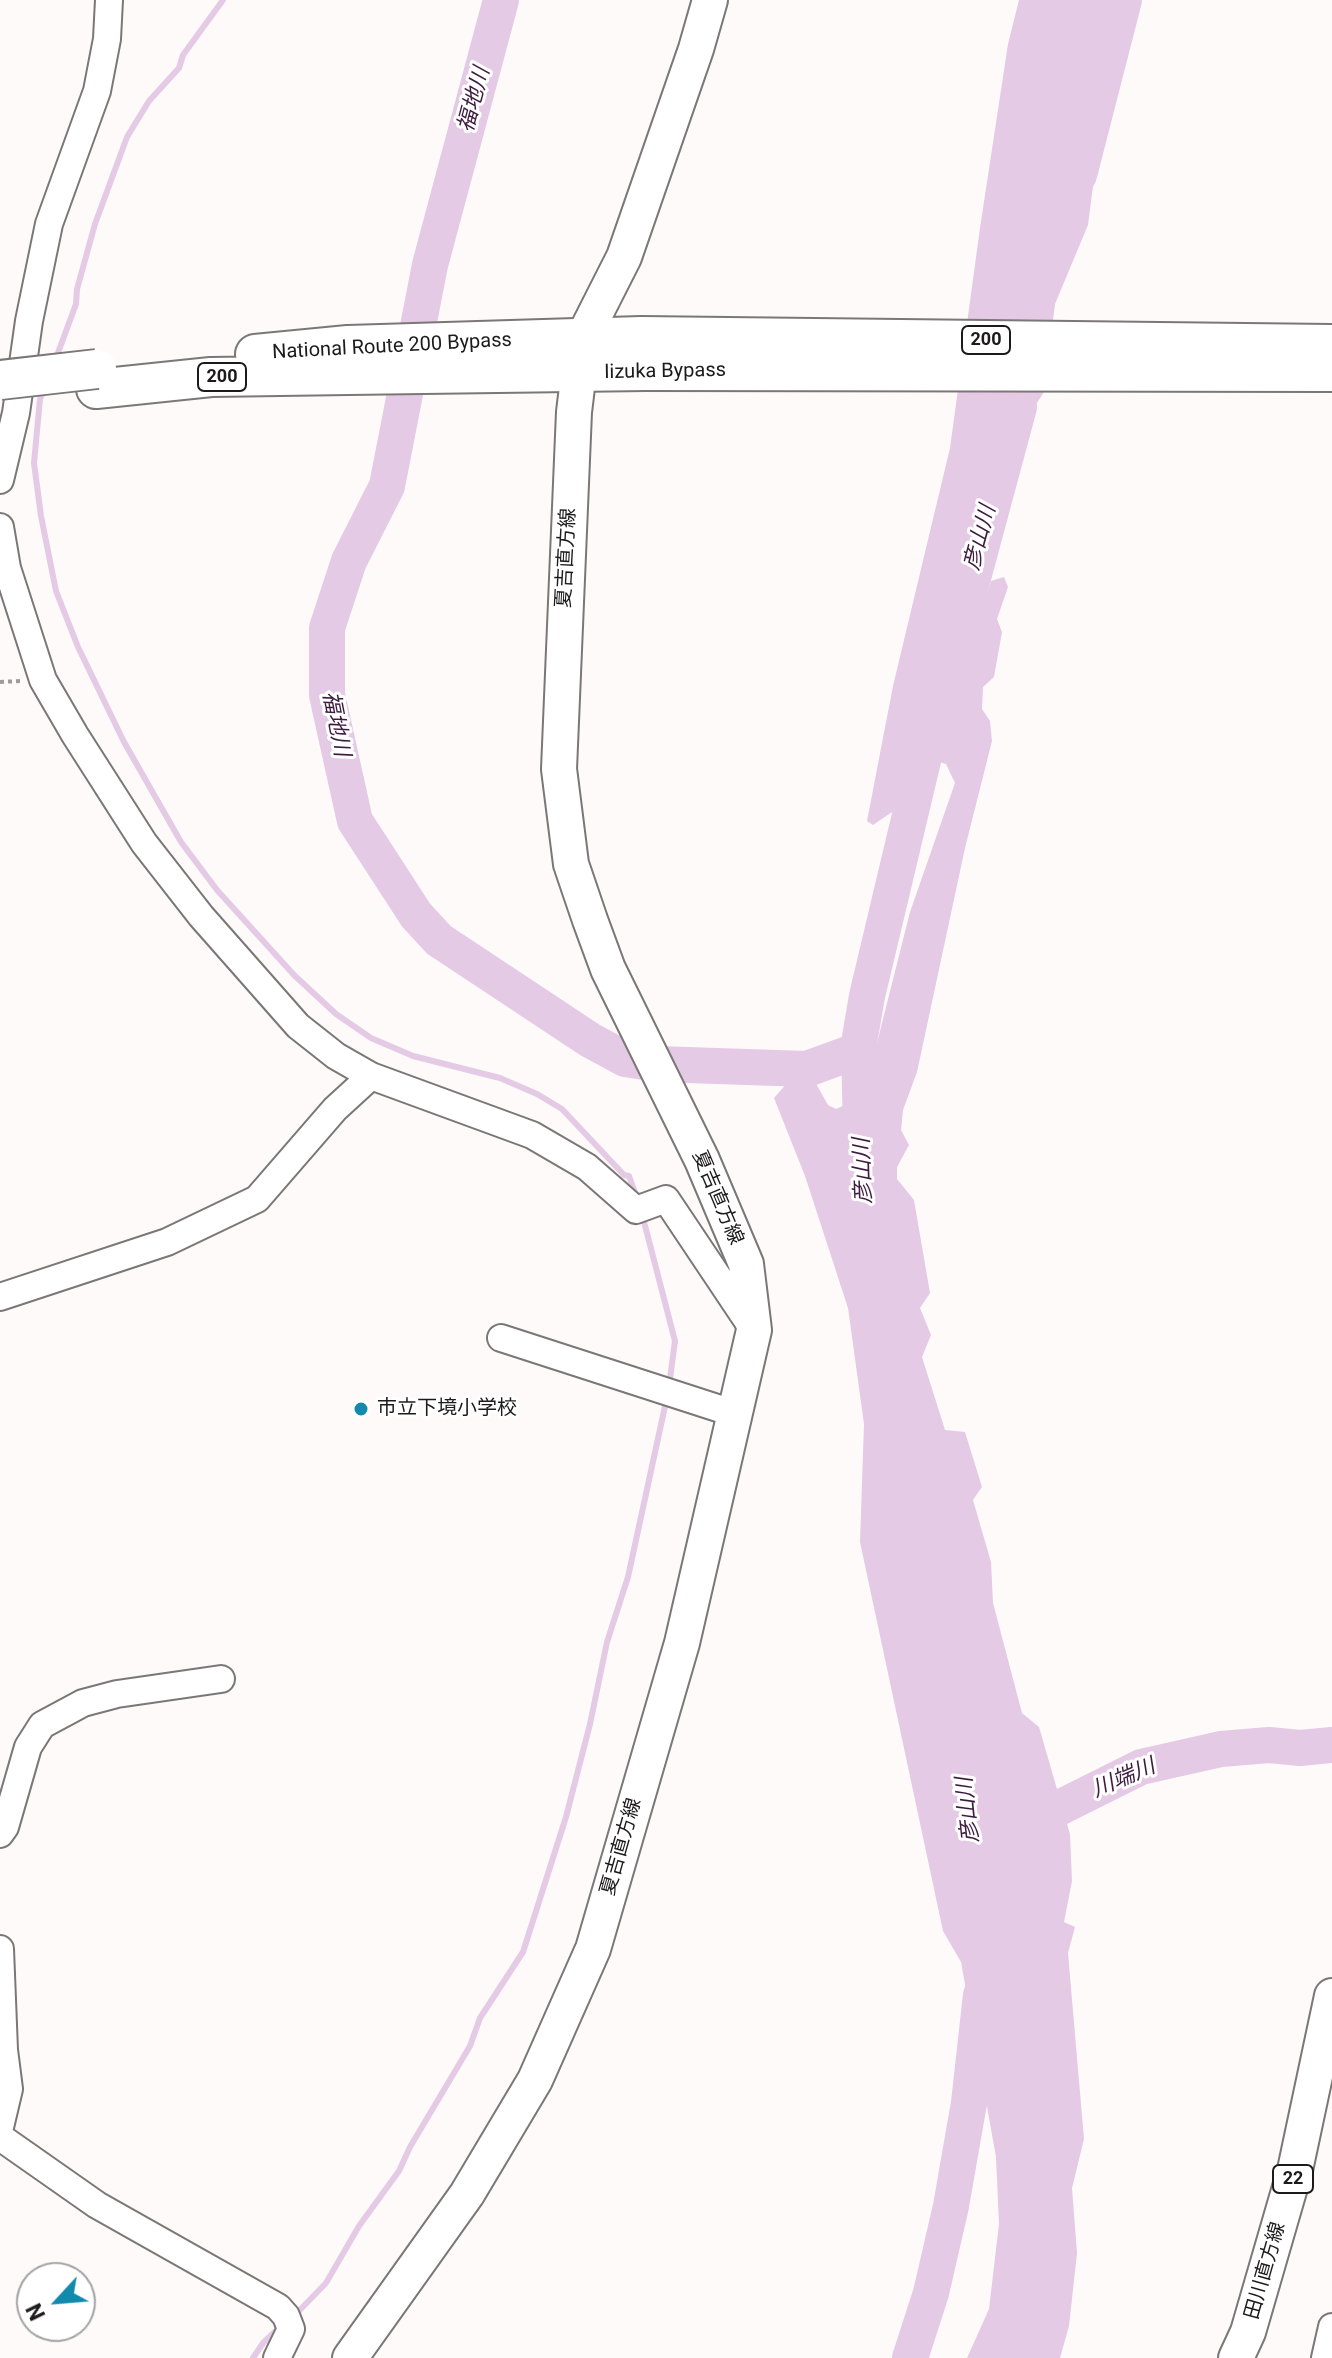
<!DOCTYPE html>
<html>
<head>
<meta charset="utf-8">
<style>
  body { margin:0 }
  #map { position:relative; width:1332px; height:2358px; overflow:hidden; background:#fefaf9; font-family:Roboto,sans-serif }
  canvas { display:block }
  .north { position:absolute; left:16px; top:2262px; width:80px; height:80px; box-sizing:border-box; background:#fff; border:2px solid #a4a3a3; border-radius:50%; rotate:244deg; font-size:22px; font-weight:700; line-height:32px; text-align:center; color:#1c1a1a }
  .north::after { content:''; display:block; margin:auto; width:28px; height:36px; background:#128aad; clip-path:polygon(50% 0,100% 100%,50% 72%,0 100%) }
</style>
</head>
<body>
<div id="map">
<canvas width="1332" height="2358"></canvas>
<div class="north">N</div>
</div>
<script>
const context = document.querySelector('canvas').getContext('2d');
context.lineJoin = 'round';
function fill(path, color) { context.fillStyle = color; context.fill(path, 'evenodd'); }
const poly = rows => new Path2D(rows.map(r => 'M' + r).join(''));
function strokePath(path, color, width, dash) { context.strokeStyle = color; context.lineWidth = width; context.lineCap = dash ? 'butt' : 'round'; context.setLineDash(dash || []); context.stroke(path); }
function write(font, color, halo, rows, align = 'center') {
  context.font = font + ' Roboto,"Noto Sans JP",sans-serif'; context.lineWidth = 6; context.setLineDash([]); context.textBaseline = 'middle'; context.strokeStyle = halo; context.fillStyle = color; for (const [text, x, y, turn = 0] of rows) {
    context.save(); context.translate(x, y); context.rotate((+turn || 0) * Math.PI / 180); context.textAlign = isNaN(turn) ? turn : align; if (halo) context.strokeText(text, 0, 0); context.fillText(text, 0, 0); context.restore();
  }
}
const water = poly([
  [1019,0,1123,0,1117,51,1089,111,1095,170,1088,225,1055,304,1044,392,1024,423,1016,446,998,462,972,599,979,602,987,594,991,581,1004,577,1008,587,997,619,1002,632,994,677,983,687,982,709,990,721,992,741,965,848,917,1072,903,1110,901,1130,909,1145,897,1167,897,1179,914,1200,930,1293,920,1308,931,1335,922,1357,945,1430,965,1432,982,1487,973,1500,991,1562,993,1603,1022,1713,1039,1727,1070,1834,1072,1881,1064,1922,1075,1927,1068,1953,1084,2139,1072,2188,1077,2253,1069,2326,1060,2358,967,2358,989,2309,999,2224,996,2157,961,1962,943,1931,860,1542,864,1424,848,1308,805,1176,774,1098,795,1074,804,1071,810,1073,828,1105,836,1109,845,1105,853,1097,877,1043,910,912,955,783,946,764,933,760,927,762,910,789,904,804,873,825,867,821,893,686,950,448,980,228,1008,44]
]);
const stream = poly([
  [55,361,76,304,77,289,95,224,127,137,149,101,179,68,183,55,223,0],
  [45,387,40,399,34,463,41,516,56,591,78,647,124,742,181,842,217,890,294,975,336,1014,371,1038,413,1056,500,1078,537,1094,562,1109,624,1175,629,1176,636,1196],
  [642,1214,675,1341,669,1386],
  [295,2315,326,2283,359,2226,399,2171,410,2147,470,2046,480,2018,523,1952,566,1817,590,1724,607,1642,628,1577,667,1397],
  [253,2358,263,2343,280,2327]
]);
const river = poly([
  [501,0,430,265,387,486,349,561,327,628,327,695,355,821,416,915,439,940,590,1040,625,1059,657,1064,807,1069,859,1050],
  [1079,175,1124,0],
  [970,589,1019,407],
  [861,1135,859,1043,867,996,931,727],
  [1019,1828,1141,1767,1221,1749,1269,1745,1300,1748,1332,1745],
  [910,2358,931,2293,951,2206,969,2103,981,1995]
]);
const path = poly([
  [0,682,21,681]
]);
const minor = poly([
  [0,480,16,413,29,321,49,224,97,91,107,39,109,0],
  [0,527,7,568,43,680,75,735,144,843,201,916,298,1026,336,1056,371,1076,532,1135,587,1167,636,1210,666,1199,753,1329],
  [0,1297,167,1242,257,1199,335,1109,371,1076],
  [501,1338,736,1414],
  [0,1834,5,1827,28,1747,42,1725,83,1703,117,1694,221,1679],
  [0,1949,4,2050,9,2089,0,2127],
  [0,2137,97,2205,278,2307,286,2316,291,2329,277,2358],
  [1325,2358,1332,2327]
]);
const major = poly([
  [350,2358,467,2194,535,2080,593,1949,682,1643,754,1330,746,1264,702,1160,608,969,590,920,571,864,559,769,574,412,583,338,624,257,696,49,710,0],
  [1236,2358,1248,2332,1295,2170,1332,1996]
]);
const highway = poly([
  [255,354,348,345,641,336,1332,344],
  [96,389,211,377,349,375,646,371,1332,372]
]);
const highwayBridge = poly([
  [0,380,97,369]
]);
const markers = [
  [361,1409,8,"#128aad"]
];
const shields = [
  [986,340,48],
  [222,377,48],
  [1293,2179,40]
];
const shieldNames = [
  ["200",986,340],
  ["200",222,377],
  ["22",1293,2179]
];
const streetNames = [
  ["National Route 200 Bypass",392,347,-3],
  ["Iizuka Bypass",665,372,-1],
  ["夏吉直方線",567,558,-87],
  ["夏吉直方線",717,1198,67],
  ["夏吉直方線",622,1847,-74],
  ["田川直方線",1266,2271,-74]
];
const poiNames = [
  ["市立下境小学校",377,1409]
];
const waterNames = [
  ["福地川",475,100,-75],
  ["彦山川",981,538,-75],
  ["福地川",335,724,79],
  ["彦山川",864,1171,-92],
  ["川端川",1124,1779,-23],
  ["彦山川",969,1810,-96]
];
fill(water, '#e4cae5');
strokePath(stream, '#e4cae5', 6);
strokePath(river, '#e4cae5', 36);
strokePath(minor, '#7a7776', 30);
strokePath(major, '#7a7776', 38);
strokePath(highway, '#7a7776', 42);
strokePath(path, '#9e9b9b', 4, [4, 4]);
strokePath(minor, '#fff', 26);
strokePath(major, '#fff', 34);
strokePath(highway, '#fff', 38);
strokePath(highwayBridge, '#7a7776', 42, []);
strokePath(highwayBridge, '#fff', 38);
for (const [x, y, r, color] of markers) { const dot = new Path2D(); dot.arc(x, y, r, 0, 2 * Math.PI); context.fillStyle = color; context.fill(dot); strokePath(dot, '#fff', 3); }
for (const [x, y, w] of shields) { const box = new Path2D(); box.roundRect(x - w / 2, y - 14, w, 28, 6); context.fillStyle = '#fff'; context.fill(box); strokePath(box, '#1c1a1a', 2); }
write('bold 18px', '#1c1a1a', null, shieldNames);
write('20px', '#1c1a1a', '#fff', streetNames);
write('20px', '#1c1a1a', '#fff', poiNames, 'left');
write('italic 22px', '#3d1c40', '#fff', waterNames);
</script>
</body>
</html>
